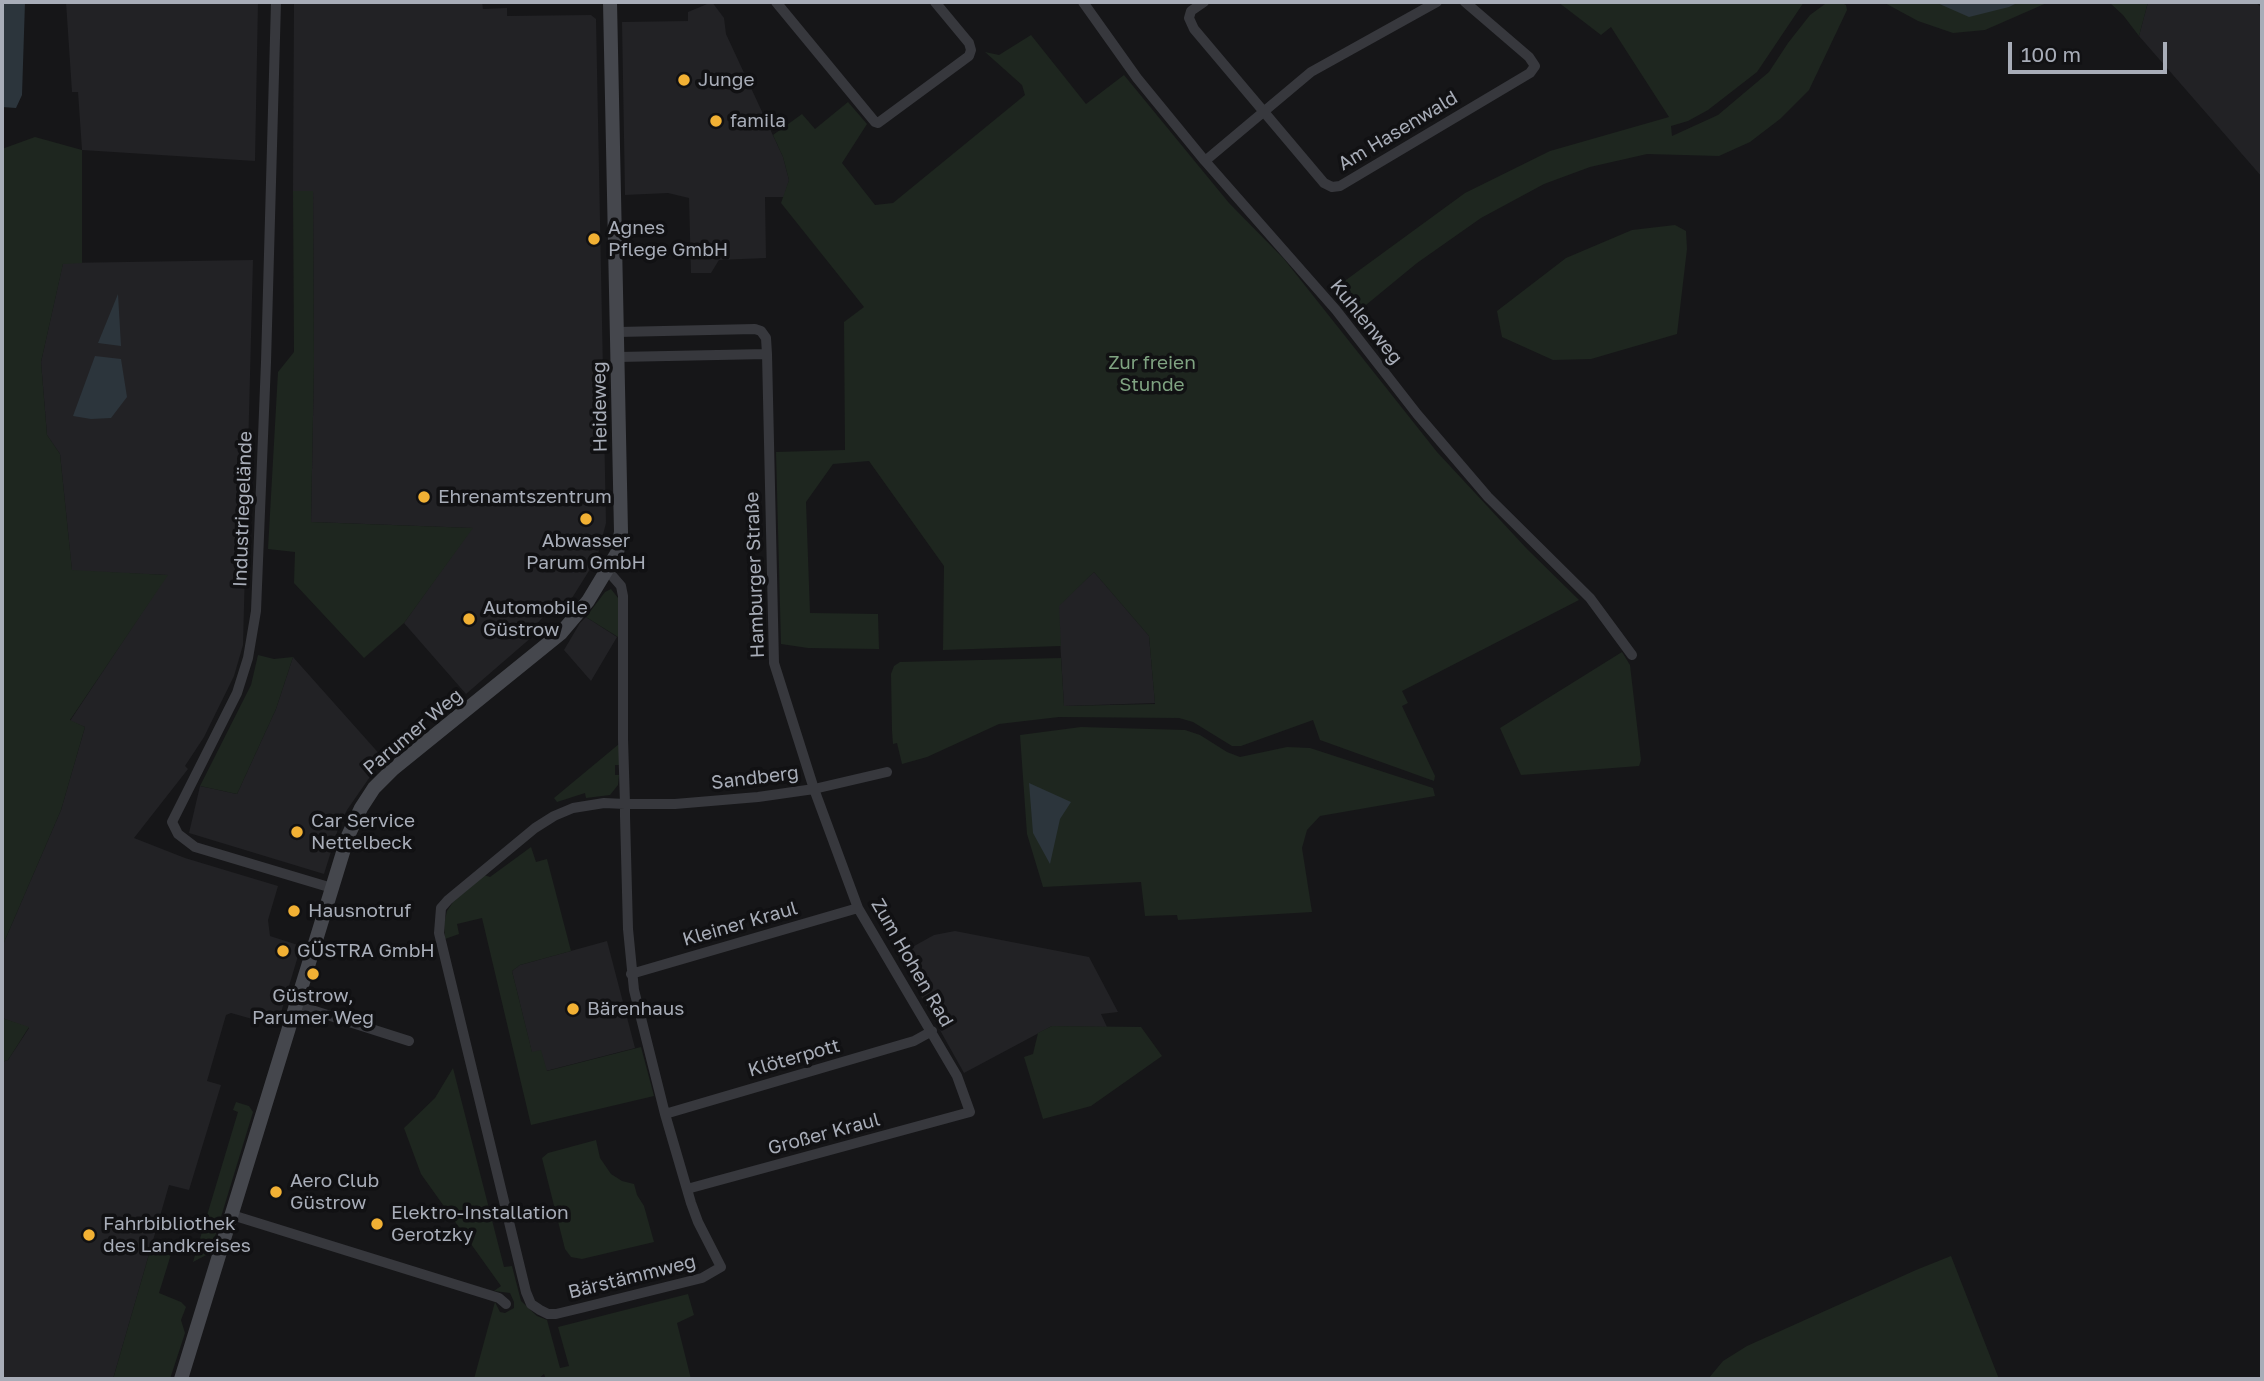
<!DOCTYPE html>
<html>
<head>
<meta charset="utf-8">
<style>
  body { margin:0 }
  #map { position:relative; width:2264px; height:1381px; overflow:hidden; background:#161618; font-family:"Golos Text",sans-serif }
  canvas { display:block }
  .frame { position:absolute; inset:0; border:4px solid #a8adb8; pointer-events:none }
  .scale { position:absolute; left:2008px; top:42px; width:159px; height:32px; box-sizing:border-box; border:4px solid #a8adb8; border-top:0; padding-left:9px; font-size:21px; line-height:24px; white-space:nowrap; color:#a8adb8; -webkit-text-stroke:5px #111113; paint-order:stroke }
</style>
</head>
<body>
<div id="map">
<canvas width="2264" height="1381"></canvas>
<div class="frame"></div>
<div class="scale">100 m</div>
</div>
<script>
const context = document.querySelector('canvas').getContext('2d');
context.lineJoin = 'round';
function fill(path, color) { context.fillStyle = color; context.fill(path, 'evenodd'); }
const poly = rows => new Path2D(rows.map(r => 'M' + r).join(''));
function strokePath(path, color, width, dash) { context.strokeStyle = color; context.lineWidth = width; context.lineCap = dash ? 'butt' : 'round'; context.setLineDash(dash || []); context.stroke(path); }
function write(font, color, halo, rows, align = 'center') {
  context.font = font + ' "Golos Text",sans-serif'; context.lineWidth = 7; context.setLineDash([]); context.textBaseline = 'middle'; context.strokeStyle = halo; context.fillStyle = color; for (const [text, x, y, turn = 0] of rows) {
    context.save(); context.translate(x, y); context.rotate((+turn || 0) * Math.PI / 180); context.textAlign = isNaN(turn) ? turn : align; if (halo) context.strokeText(text, 0, 0); context.fillText(text, 0, 0); context.restore();
  }
}
const built = poly([
  [66,2,258,2,255,161,82,150,78,92,72,92],
  [294,2,482,2,483,9,507,8,507,16,591,15,596,19,606,523,597,558,567,606,558,614,549,610,536,625,540,630,466,694,404,623,472,528,311,522,314,364,313,192,293,191],
  [712,2,724,18,726,34,783,157,789,180,784,197,765,197,766,258,719,260,711,273,691,273,689,198,668,193,625,195,622,22,688,21,688,12],
  [2148,2,2255,2,2262,8,2262,177,2139,36],
  [253,260,243,645,234,676,204,737,185,766,188,769,134,838,185,858,278,886,268,920,270,936,301,946,277,1026,231,1013,226,1015,207,1081,221,1085,189,1190,169,1185,113,1379,2,1379,2,1062,8,1060,29,1028,2,1018,2,947,61,810,85,727,70,721,167,575,72,571,60,454,47,435,41,362,63,263],
  [1094,572,1149,636,1155,703,1064,706,1058,606],
  [586,617,617,637,591,681,564,650,580,623],
  [293,657,383,758,347,810,339,826,324,874,189,833,200,786,237,794,276,709],
  [955,931,1089,957,1118,1012,1101,1014,1107,1027,1052,1026,964,1073,898,955,934,935],
  [607,941,635,1048,546,1071,532,1053,512,971,520,965]
]);
const green = poly([
  [1558,2,1804,2,1757,72,1708,110,1688,121,1671,126,1672,136,1718,115,1769,72,1788,43,1810,15,1825,4,1840,2,1846,5,1847,10,1809,90,1780,119,1750,142,1719,156,1647,154,1590,167,1544,184,1481,218,1417,263,1355,314,1335,288,1465,193,1550,151,1669,117,1611,27,1601,35],
  [1883,2,2049,2,1985,30,1953,33,1918,21],
  [2104,2,2148,2,2139,36,2123,15,2110,3],
  [1031,35,1086,104,1124,75,1229,203,1284,259,1437,452,1527,549,1579,600,1402,691,1408,703,1402,706,1435,776,1434,781,1320,740,1313,720,1241,746,1232,746,1193,722,1179,718,1059,717,999,724,927,757,902,764,897,743,893,744,892,731,891,674,894,666,900,662,1061,658,1064,706,1155,704,1149,636,1094,572,1059,606,1061,646,943,650,944,566,869,461,833,464,806,502,810,613,878,614,879,649,808,648,781,644,776,452,845,450,844,322,864,307,781,203,789,180,783,157,773,135,802,114,815,129,848,102,867,124,842,163,875,205,893,203,1025,95,1022,85,985,52,999,55],
  [35,137,82,150,82,263,63,264,41,362,47,435,60,454,72,570,168,575,70,720,85,727,61,810,2,947,2,149],
  [293,191,313,191,314,364,311,522,473,528,404,623,364,658,294,583,295,552,268,549,278,372,294,352],
  [1675,225,1686,231,1687,249,1677,334,1591,359,1553,360,1502,337,1497,311,1566,258,1632,230],
  [611,589,618,598,618,637,586,617,605,592],
  [1622,652,1630,665,1641,760,1639,766,1521,775,1500,728],
  [258,655,274,659,293,657,276,709,237,794,200,786,251,685],
  [1081,727,1185,730,1200,735,1227,752,1240,757,1287,747,1310,748,1433,788,1435,796,1320,816,1307,830,1302,848,1312,912,1178,920,1177,915,1145,916,1141,882,1043,887,1027,834,1020,735],
  [619,744,619,765,615,765,615,775,619,775,618,785,610,795,586,798,585,793,557,802,554,798],
  [531,847,536,862,547,859,571,951,520,965,512,971,532,1052,541,1050,547,1071,641,1047,654,1096,531,1125,482,918,457,924,459,934,445,939,444,924,447,911,453,902,484,875,490,877],
  [2,1018,29,1027,8,1060,2,1062],
  [1052,1026,1141,1027,1162,1056,1091,1106,1043,1119,1024,1057,1033,1054,1038,1033],
  [453,1068,504,1267,512,1266,521,1301,537,1316,547,1320,560,1368,569,1366,558,1327,688,1294,694,1315,677,1323,691,1379,546,1379,544,1374,538,1379,474,1379,495,1302,500,1312,505,1313,514,1308,514,1302,510,1293,494,1291,501,1286,421,1174,404,1128,435,1098],
  [236,1102,249,1106,253,1112,210,1253,193,1262,238,1112,233,1110],
  [596,1140,600,1158,611,1174,622,1181,634,1184,637,1195,644,1206,654,1242,582,1259,571,1257,565,1249,542,1158,548,1153],
  [152,1244,172,1251,159,1293,181,1302,186,1307,181,1320,185,1333,170,1379,113,1379],
  [1951,1256,1999,1379,1708,1379,1723,1361,1747,1346,1916,1270]
]);
const water = poly([
  [2,2,25,2,22,95,16,108,2,107],
  [1935,2,2019,2,2009,7,1969,17],
  [118,294,121,346,98,343],
  [95,356,121,359,127,397,111,418,91,419,73,416],
  [1029,783,1071,802,1060,819,1050,864,1033,833]
]);
const street = poly([
  [276,2,266,362,256,611,248,658,237,693,172,822,178,834,195,847,332,888],
  [776,2,875,122,878,123,969,56,971,50,969,43,935,2],
  [1083,2,1137,78,1205,161,1336,310,1417,414,1488,497,1590,598,1632,655],
  [1204,2,1191,11,1189,18,1194,29,1324,183,1332,187,1340,186,1530,73,1535,66,1529,57,1465,2],
  [1205,161,1311,72,1437,2],
  [618,332,755,329,761,331,766,338,767,354,618,357],
  [608,571,621,586,623,596,623,739,625,804,625,816,628,929,634,990,665,1114,691,1203,698,1222,721,1267,702,1278,581,1308,556,1314,548,1314,540,1310,531,1304,526,1292,439,933,441,908,448,900,535,828,554,816,573,808,604,803,625,804,675,804,758,797,814,789,887,772],
  [631,974,858,908],
  [296,1005,409,1041],
  [665,1114,914,1041,932,1031],
  [687,1189,970,1112,957,1076,858,908,814,789,774,663,767,354],
  [232,1215,499,1298,506,1304]
]);
const secondary = poly([
  [181,1379,348,836,361,808,374,788,393,769,561,633,588,601,617,553,621,532,610,2]
]);
const markers = [
  [684,80,7,"#f2b134"],
  [716,121,7,"#f2b134"],
  [594,239,7,"#f2b134"],
  [424,497,7,"#f2b134"],
  [586,519,7,"#f2b134"],
  [469,619,7,"#f2b134"],
  [297,832,7,"#f2b134"],
  [294,911,7,"#f2b134"],
  [283,951,7,"#f2b134"],
  [313,974,7,"#f2b134"],
  [573,1009,7,"#f2b134"],
  [276,1192,7,"#f2b134"],
  [377,1224,7,"#f2b134"],
  [89,1235,7,"#f2b134"]
];
const poiNames = [
  ["Junge",698,80],
  ["famila",730,121],
  ["Agnes",608,228],
  ["Pflege GmbH",608,250],
  ["Ehrenamtszentrum",438,497],
  ["Abwasser",586,541,"center"],
  ["Parum GmbH",586,563,"center"],
  ["Automobile",483,608],
  ["Güstrow",483,630],
  ["Car Service",311,821],
  ["Nettelbeck",311,843],
  ["Hausnotruf",308,911],
  ["GÜSTRA GmbH",297,951],
  ["Güstrow,",313,996,"center"],
  ["Parumer Weg",313,1018,"center"],
  ["Bärenhaus",587,1009],
  ["Aero Club",290,1181],
  ["Güstrow",290,1203],
  ["Elektro-Installation",391,1213],
  ["Gerotzky",391,1235],
  ["Fahrbibliothek",103,1224],
  ["des Landkreises",103,1246]
];
const streetNames = [
  ["Am Hasenwald",1398,131,-31],
  ["Kuhlenweg",1366,322,51],
  ["Heideweg",600,407,-91],
  ["Industriegelände",243,509,-88],
  ["Hamburger Straße",755,575,-92],
  ["Parumer Weg",413,732,-40],
  ["Sandberg",755,778,-7],
  ["Kleiner Kraul",740,924,-16],
  ["Zum Hohen Rad",912,963,60],
  ["Klöterpott",794,1058,-16],
  ["Großer Kraul",824,1134,-15],
  ["Bärstämmweg",632,1277,-14]
];
const parkNames = [
  ["Zur freien",1152,363],
  ["Stunde",1152,385]
];
fill(built, '#222225');
fill(green, '#1e261f');
fill(water, '#2c353c');
strokePath(street, '#37383d', 10);
strokePath(secondary, '#45474d', 14);
for (const [x, y, r, color] of markers) { const dot = new Path2D(); dot.arc(x, y, r, 0, 2 * Math.PI); context.fillStyle = color; context.fill(dot); strokePath(dot, '#111113', 2.5); }
write('19px', '#a8adb8', '#111113', poiNames, 'left');
write('19px', '#a8adb8', '#111113', streetNames);
write('19px', '#7fa381', '#111113', parkNames);
</script>
</body>
</html>
